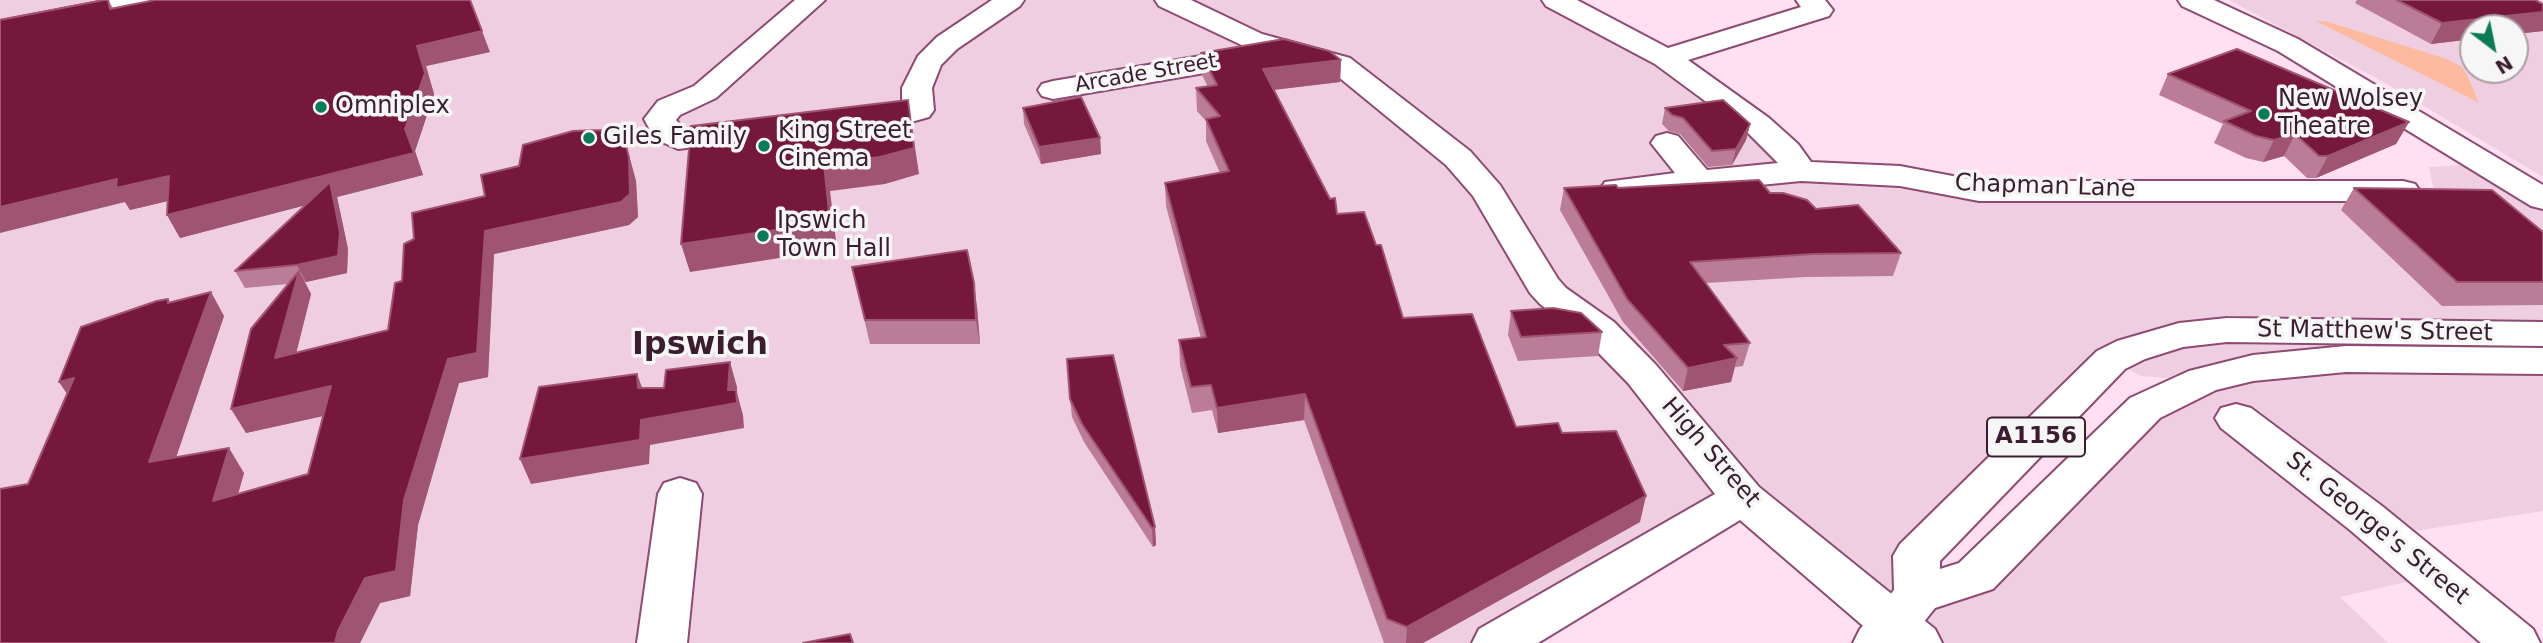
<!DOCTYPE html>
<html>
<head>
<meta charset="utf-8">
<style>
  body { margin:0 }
  #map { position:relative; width:2543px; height:643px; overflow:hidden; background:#ffdff0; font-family:"DejaVu Sans",sans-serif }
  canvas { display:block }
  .north { position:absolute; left:2459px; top:14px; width:70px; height:70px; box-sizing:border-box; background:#f6f6f6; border:2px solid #ab9fa6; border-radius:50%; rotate:148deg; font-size:19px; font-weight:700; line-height:28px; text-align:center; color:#3a1d2f }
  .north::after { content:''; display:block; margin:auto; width:24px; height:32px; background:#0b7b57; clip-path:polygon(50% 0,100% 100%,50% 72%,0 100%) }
</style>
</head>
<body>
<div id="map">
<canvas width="2543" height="643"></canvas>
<div class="north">N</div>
</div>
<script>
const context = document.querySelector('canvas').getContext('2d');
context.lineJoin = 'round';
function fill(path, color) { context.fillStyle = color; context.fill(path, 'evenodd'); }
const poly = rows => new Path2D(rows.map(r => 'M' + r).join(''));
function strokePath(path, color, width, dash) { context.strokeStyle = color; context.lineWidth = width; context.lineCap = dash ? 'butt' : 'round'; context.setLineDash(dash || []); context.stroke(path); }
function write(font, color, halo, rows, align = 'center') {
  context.font = font + ' "DejaVu Sans",sans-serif'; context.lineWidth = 7; context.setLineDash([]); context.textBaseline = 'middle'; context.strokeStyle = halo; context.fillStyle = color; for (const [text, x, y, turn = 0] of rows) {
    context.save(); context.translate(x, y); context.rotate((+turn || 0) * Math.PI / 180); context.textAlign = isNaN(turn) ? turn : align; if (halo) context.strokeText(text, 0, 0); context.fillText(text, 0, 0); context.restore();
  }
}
const built = poly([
  [0,0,1556,0,1629,38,1801,171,1953,186,2434,191,2429,167,2484,164,2543,190,2543,511,2389,535,2437,575,2340,597,2388,643,1879,643,1895,624,1743,498,1497,643,0,643],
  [2111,360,2141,376,2201,380,1919,595,1916,556],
  [2229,0,2543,0,2543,177,2387,84],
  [2473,28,2515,28,2515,70,2473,70]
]);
const green = poly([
  [2316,21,2325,21,2444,58,2464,68,2479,103]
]);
const minor = poly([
  [110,0,203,0,199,6,189,8,111,16,0,39,0,21,110,0],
  [795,0,825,0,716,98,680,115,676,120,684,129,743,123,754,126,759,133,754,140,678,149,655,139,644,119,658,101,694,86,795,0],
  [992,0,1024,0,1020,6,957,49,941,65,932,88,934,110,929,117,904,124,859,129,848,127,843,120,848,113,902,105,902,88,918,56,937,37,992,0],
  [1155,0,1191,0,1262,34,1350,58,1470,151,1500,185,1558,279,1566,288,1614,322,1656,365,1759,487,1935,629,1942,643,1883,643,1740,520,1538,643,1472,643,1479,629,1715,494,1628,383,1586,340,1540,304,1530,293,1473,196,1446,165,1330,70,1263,52,1266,56,1261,62,1251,65,1053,99,1042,96,1038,90,1042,84,1053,81,1248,48,1159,6,1155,0],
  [1542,0,1577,0,1668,48,1801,7,1796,0,1825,0,1833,10,1829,16,1688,60,1769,118,1798,144,1811,162,1900,166,1979,181,2403,181,2415,184,2420,191,2415,198,2403,201,1979,201,1900,186,1801,181,1617,199,1605,196,1600,189,1605,182,1675,173,1651,143,1656,136,1667,133,1678,136,1707,170,1778,163,1747,132,1655,64,1546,6,1542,0],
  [2236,404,2251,408,2382,506,2533,629,2540,643,2481,643,2350,530,2221,428,2215,418,2221,408,2236,404],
  [680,478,696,483,702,494,687,643,637,643,658,494,664,483,680,478]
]);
const major = poly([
  [2178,0,2214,0,2298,39,2543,185,2543,209,2531,206,2278,51,2182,6,2178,0],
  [2227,318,2543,322,2543,346,2227,342,2183,347,2145,359,2125,369,1940,561,1940,569,1959,563,2130,398,2189,371,2253,355,2346,346,2543,348,2543,374,2346,372,2253,381,2216,390,2160,418,1993,589,1935,608,1907,643,1853,643,1860,629,1894,590,1893,556,1900,544,2097,351,2117,341,2179,323,2227,318]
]);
const wall = poly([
  [108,0,113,8,490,52,426,66,434,94,415,151,423,175,337,197,348,249,347,273,305,282,311,294,296,352,388,330,414,239,485,196,519,166,624,137,636,181,638,217,629,225,494,254,488,377,459,383,418,525,410,596,380,603,360,643,0,643,28,484,67,394,59,382,168,299,170,302,224,316,176,457,244,473,238,494,308,474,324,416,246,433,288,284,245,288,235,271,306,205,180,238,167,215,167,201,130,210,125,202],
  [2357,0,2535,0,2543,12,2543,31,2515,34,2473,28,2473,39,2431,44,2355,3],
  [1201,53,1341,60,1340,82,1274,90,1337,214,1403,318,1516,427,1562,433,1640,522,1423,643,1384,643,1304,420,1218,433,1212,410,1192,413,1180,365,1179,340,1201,338,1166,206,1165,183,1220,173,1206,141,1206,121,1197,111,1196,88,1208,87,1202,75],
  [2168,74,2409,122,2396,144,2316,178,2307,178,2284,156,2263,162,2246,158,2214,143,2223,124,2159,95],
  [1023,108,1100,138,1101,154,1041,164,1024,124],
  [1665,108,1750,124,1746,140,1732,165,1708,167,1680,134,1669,131,1662,124],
  [1564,188,1770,193,1816,209,1901,253,1893,276,1806,277,1706,283,1750,343,1743,366,1735,367,1731,382,1683,391,1623,322,1560,210],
  [2354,188,2543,232,2543,305,2442,306,2341,210],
  [852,267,977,307,980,344,870,344],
  [1511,311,1602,332,1598,356,1518,361,1508,335],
  [1070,399,1155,527,1156,545,1153,547,1084,442,1072,417]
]);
const shadedWall = poly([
  [2543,12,2543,31,2515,34,2515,28,2473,28,2473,39,2431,44,2442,23],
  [482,31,490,52,426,66,434,94,415,151,423,175,337,197,348,249,347,273,306,282,297,265,333,198,180,238,167,215,405,129,417,46],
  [1341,60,1340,82,1263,91,1263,69],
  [908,100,919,174,885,184,830,191,837,249,690,272,681,244,824,164],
  [2409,122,2396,144,2316,178,2328,156],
  [1750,124,1746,140,1732,165,1736,149],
  [2295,134,2284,156,2263,162,2274,140],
  [624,137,636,181,638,217,629,225,494,254,488,377,459,383,418,525,410,596,380,603,360,643,335,643,338,631,404,500,485,231],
  [1100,138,1101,154,1041,164,1039,147],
  [169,176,181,198,130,210,125,202,0,233,0,207,117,179],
  [299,271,311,294,289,382,275,358],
  [974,283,977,307,980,344,976,320],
  [211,292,224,316,166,487,149,462],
  [1737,358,1731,382,1683,391,1688,368],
  [730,362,737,387,737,393,743,415,744,428,650,445,649,464,531,484,520,459,641,420,728,390],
  [637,374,646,398,638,388],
  [74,378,76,406,59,382],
  [331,386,345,411,246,433,231,409],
  [1305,394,1304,420,1218,433,1217,408],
  [229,448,244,473,229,526,213,501],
  [1646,496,1640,522,1423,643,1406,643,1407,627],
  [1155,527,1156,545,1153,547,1152,528]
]);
const building = poly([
  [104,0,108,0,110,9,155,0,470,0,482,31,417,46,425,73,405,129,414,153,167,215,169,176,116,188,117,179,0,207,0,20,104,0],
  [2397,0,2535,0,2543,4,2543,12,2442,23,2397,0],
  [1284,39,1329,51,1341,60,1263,69,1330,199,1335,198,1337,214,1364,212,1376,245,1381,245,1403,318,1472,314,1516,427,1558,423,1562,433,1616,431,1646,496,1407,627,1387,619,1305,394,1217,408,1211,385,1191,387,1179,340,1206,337,1165,183,1229,171,1206,119,1220,116,1196,88,1217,85,1201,53,1284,39],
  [2237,49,2409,122,2328,156,2319,156,2295,134,2274,140,2256,136,2224,121,2251,111,2168,74,2237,49],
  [1081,97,1100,138,1039,147,1023,108,1081,97],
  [908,100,914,148,880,157,824,164,830,222,681,244,691,126,908,100],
  [1723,100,1750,124,1736,149,1712,151,1683,118,1672,115,1665,108,1723,100],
  [601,130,616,133,624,137,629,158,630,194,621,202,485,231,477,353,448,359,404,500,396,571,365,578,338,631,335,643,0,643,0,489,28,484,74,378,59,382,81,327,157,301,168,299,168,303,211,292,149,462,229,448,213,501,308,474,331,386,231,409,251,329,299,271,275,358,388,330,395,283,402,281,404,244,414,239,412,213,485,196,481,175,519,166,523,145,573,131,601,130],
  [1759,180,1770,193,1783,193,1807,200,1816,209,1858,205,1901,253,1813,254,1690,262,1750,343,1724,345,1737,358,1688,368,1627,299,1564,188,1616,185,1618,188,1759,180],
  [330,182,340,232,338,256,297,265,235,271,330,182],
  [2354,188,2492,190,2543,232,2543,282,2457,282,2354,188],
  [967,250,974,283,976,320,865,320,852,267,967,250],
  [1553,308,1581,313,1602,332,1521,337,1511,311,1553,308],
  [1113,355,1155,527,1152,528,1082,424,1070,399,1067,359,1113,355],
  [730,362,728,390,736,390,737,403,641,420,640,440,520,459,539,387,637,374,638,388,664,388,666,370,730,362],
  [850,634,853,643,803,643,850,634]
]);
const markers = [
  [321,107,7,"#0b7b57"],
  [2264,114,7,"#0b7b57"],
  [589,138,7,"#0b7b57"],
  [764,146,7,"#0b7b57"],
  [763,236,7,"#0b7b57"]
];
const farStreetnames = [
  ["Arcade Street",1146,74,-10]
];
const shields = [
  [2036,437,98]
];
const shieldNames = [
  ["A1156",2036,437]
];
const poiNames = [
  ["New Wolsey",2278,100],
  ["Theatre",2278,128],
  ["Omniplex",335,107],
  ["King Street",778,132],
  ["Cinema",778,160],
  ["Giles Family",603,138],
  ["Ipswich",777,222],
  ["Town Hall",777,250]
];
const streetNames = [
  ["Chapman Lane",2045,187,2],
  ["St Matthew's Street",2375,332,1],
  ["High Street",1710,453,49],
  ["St. George's Street",2377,529,39]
];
const districtNames = [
  ["Ipswich",700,346]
];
fill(built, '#f0cee1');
fill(green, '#fcba9f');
strokePath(minor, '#8d4a73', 4);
strokePath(major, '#8d4a73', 4);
fill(minor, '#fff');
fill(major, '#fff');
fill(wall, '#ba7c96');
fill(shadedWall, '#9f5471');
fill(building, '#76183b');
strokePath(building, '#9f5471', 2);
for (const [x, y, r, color] of markers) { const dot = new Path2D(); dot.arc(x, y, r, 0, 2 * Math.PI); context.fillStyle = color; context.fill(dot); strokePath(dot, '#f6f6f6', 2.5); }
write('21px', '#3a1d2f', '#f6f6f6', farStreetnames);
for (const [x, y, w] of shields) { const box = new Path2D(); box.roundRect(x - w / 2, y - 19.5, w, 39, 5); context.fillStyle = '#f6f6f6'; context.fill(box); strokePath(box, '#3a1d2f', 2); }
write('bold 23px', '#3a1d2f', null, shieldNames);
write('24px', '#3a1d2f', '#f6f6f6', poiNames, 'left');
write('24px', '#3a1d2f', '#f6f6f6', streetNames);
write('bold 32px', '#3a1d2f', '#f6f6f6', districtNames);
</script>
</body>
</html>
